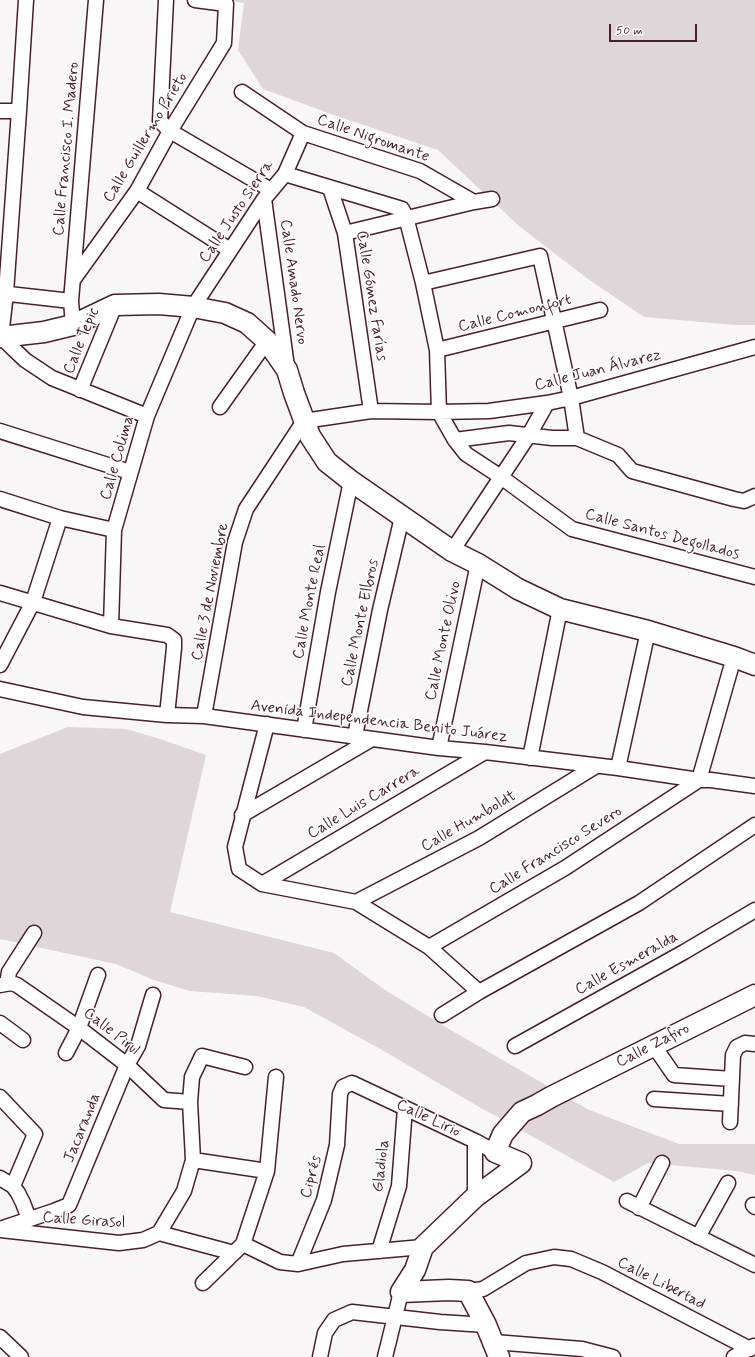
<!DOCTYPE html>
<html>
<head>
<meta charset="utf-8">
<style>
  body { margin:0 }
  #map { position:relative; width:755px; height:1357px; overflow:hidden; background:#f8f6f7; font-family:Mynerve,sans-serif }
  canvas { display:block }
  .scale { position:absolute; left:609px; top:24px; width:88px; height:18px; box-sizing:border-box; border:2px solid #4a1f2b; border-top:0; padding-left:5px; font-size:12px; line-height:14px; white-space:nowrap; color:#4a1f2b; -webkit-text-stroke:3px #fff; paint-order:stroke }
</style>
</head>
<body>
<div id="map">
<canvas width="755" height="1357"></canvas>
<div class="scale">50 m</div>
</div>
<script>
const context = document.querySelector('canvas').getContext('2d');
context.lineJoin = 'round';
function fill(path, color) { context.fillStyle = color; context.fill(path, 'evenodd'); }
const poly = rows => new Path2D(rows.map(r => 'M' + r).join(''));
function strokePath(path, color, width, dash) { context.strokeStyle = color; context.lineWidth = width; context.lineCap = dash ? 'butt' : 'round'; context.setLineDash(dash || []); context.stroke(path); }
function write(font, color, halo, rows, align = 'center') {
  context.font = font + ' Mynerve,sans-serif'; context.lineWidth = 3; context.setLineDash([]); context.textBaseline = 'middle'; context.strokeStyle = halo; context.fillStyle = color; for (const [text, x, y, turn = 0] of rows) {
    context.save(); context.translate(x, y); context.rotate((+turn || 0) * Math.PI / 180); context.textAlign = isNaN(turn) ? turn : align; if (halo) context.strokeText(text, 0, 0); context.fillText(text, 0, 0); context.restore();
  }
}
const green = poly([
  [226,0,755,0,755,325,735,325,644,317,588,279,519,226,438,150,331,114,263,89,238,50,244,3],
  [68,727,126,729,160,739,206,755,170,912,334,953,385,990,449,1029,589,1110,679,1144,755,1144,755,1175,737,1171,648,1163,614,1182,481,1108,382,1050,304,1007,257,996,190,991,154,980,116,964,0,939,0,754]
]);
const street = poly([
  [26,0,19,111,6,293,1,337,25,360,52,378,147,416],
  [166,0,160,121,170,131,271,190],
  [242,92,303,133,420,171,474,202],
  [0,111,19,111],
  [285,174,402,209,406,217,423,283,437,350,439,412,455,440,466,454,501,477,572,529,755,577],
  [330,188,345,233,371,411],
  [137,191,230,250],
  [264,199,287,367],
  [345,233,474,202,492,199],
  [73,280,137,191,170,131,224,43,226,4,195,0],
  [423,283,540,256,571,398,577,438],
  [0,293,71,301,73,325],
  [71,301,96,0],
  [437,350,600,310],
  [80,390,115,305],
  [220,407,267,341],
  [0,431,130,472],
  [455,440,509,433,552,438,577,438,618,455,632,471,734,499,744,501,755,496],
  [0,499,60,518,114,530],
  [452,551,529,435,547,403],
  [0,593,111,626,167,635,174,640,174,648,167,715],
  [111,626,114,530,147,416,193,307,264,199,285,174,303,133],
  [0,665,33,602,60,518],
  [0,689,83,707,167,715,204,716,439,748,485,752,618,768,699,780,711,780,755,786],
  [204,716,235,542,246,509,304,421,371,411,439,412,489,411,547,403,571,398,755,347],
  [267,724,235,847,239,869,262,884,356,902,429,947,479,992],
  [304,730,328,592,351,481],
  [355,736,380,610,402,517],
  [439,748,478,564],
  [530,758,560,609],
  [618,768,648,631],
  [242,815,372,739],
  [262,884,485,752],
  [356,902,479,838,596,766],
  [429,947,565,868,699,780,734,657],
  [11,983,8,978,9,972,34,933],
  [0,985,11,983,17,985,79,1028,127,1065,164,1100,190,1102],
  [442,1015,479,992,639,903,755,825],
  [0,1023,23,1040],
  [515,1046,684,952,755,910],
  [654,1046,674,1075,732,1079],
  [66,1053,79,1028,98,975],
  [0,1097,35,1134,13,1186],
  [654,1099,731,1104],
  [730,1122,733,1055,737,1047,745,1043,755,1044],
  [475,1141,475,1197],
  [193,1160,267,1171],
  [0,1178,13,1186,18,1193,23,1203,29,1219],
  [627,1201,755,1265],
  [753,1205,755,1207],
  [639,1208,662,1163],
  [0,1229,54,1211,69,1205,127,1065,138,1046,153,995],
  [1,1230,119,1243,143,1240,159,1233,234,1253],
  [159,1233,184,1191,193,1160,190,1102,192,1077,202,1056,245,1067],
  [698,1237,728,1183],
  [243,1244,280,1262,298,1264,343,1254,423,1247],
  [379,1251,399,1186,405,1108],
  [298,1264,324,1200,337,1145,340,1094,343,1087,352,1083,475,1141,495,1152],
  [203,1283,243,1244,267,1171,276,1077],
  [468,1291,483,1289,526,1263,554,1257,571,1259,602,1272,750,1349],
  [0,1337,21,1357],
  [494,1342,582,1349,613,1357],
  [320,1357,325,1333,334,1320,352,1312,440,1322,486,1325],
  [385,1357,401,1292],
  [734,1357,754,1346]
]);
const secondary = poly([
  [0,337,44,332,73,325,115,305,159,304,193,307,225,313,247,323,267,341,287,370,294,393,310,436,327,462,351,481,452,551,478,564,518,589,560,609,648,631,734,657,755,665],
  [401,1292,415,1270,423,1247,475,1197,521,1163,495,1152,503,1134,522,1112,537,1105,551,1097,755,995],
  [401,1292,449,1290,468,1291,486,1325,499,1357]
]);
const streetNames = [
  ["Calle Guillermo Prieto",146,138,-59],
  ["Calle Nigromante",373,139,19],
  ["Calle Francisco I. Madero",67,149,-85],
  ["Calle Justo Sierra",237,212,-56],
  ["Calle Amado Nervo",293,282,82],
  ["Calle Gómez Farías",371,296,81],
  ["Calle Comonfort",515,314,-14],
  ["Calle Tepic",82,341,-68],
  ["Calle Juan Álvarez",598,371,-14],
  ["Calle Colima",118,458,-74],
  ["Calle Santos Degollados",662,535,15],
  ["Calle 3 de Noviembre",211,592,-79],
  ["Calle Monte Real",310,602,-79],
  ["Calle Monte Elbros",361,623,-78],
  ["Calle Monte Olivo",444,641,-78],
  ["Avenida Independencia Benito Juárez",379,722,7],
  ["Calle Luis Carrera",364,803,-31],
  ["Calle Humboldt",469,822,-30],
  ["Calle Francisco Severo",556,851,-32],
  ["Calle Esmeralda",627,964,-29],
  ["Calle Pirul",111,1032,38],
  ["Calle Zafiro",653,1046,-27],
  ["Calle Lirio",428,1119,25],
  ["Jacaranda",83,1128,-68],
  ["Gladiola",382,1166,-83],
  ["Ciprés",312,1177,-75],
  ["Calle Girasol",84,1221,4],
  ["Calle Libertad",661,1284,27]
];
fill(green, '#ded6d9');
strokePath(street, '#4a1f2b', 17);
strokePath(secondary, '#4a1f2b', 23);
strokePath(street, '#fff', 14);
strokePath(secondary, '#fff', 20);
write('16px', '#4a1f2b', '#fff', streetNames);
</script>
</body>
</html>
